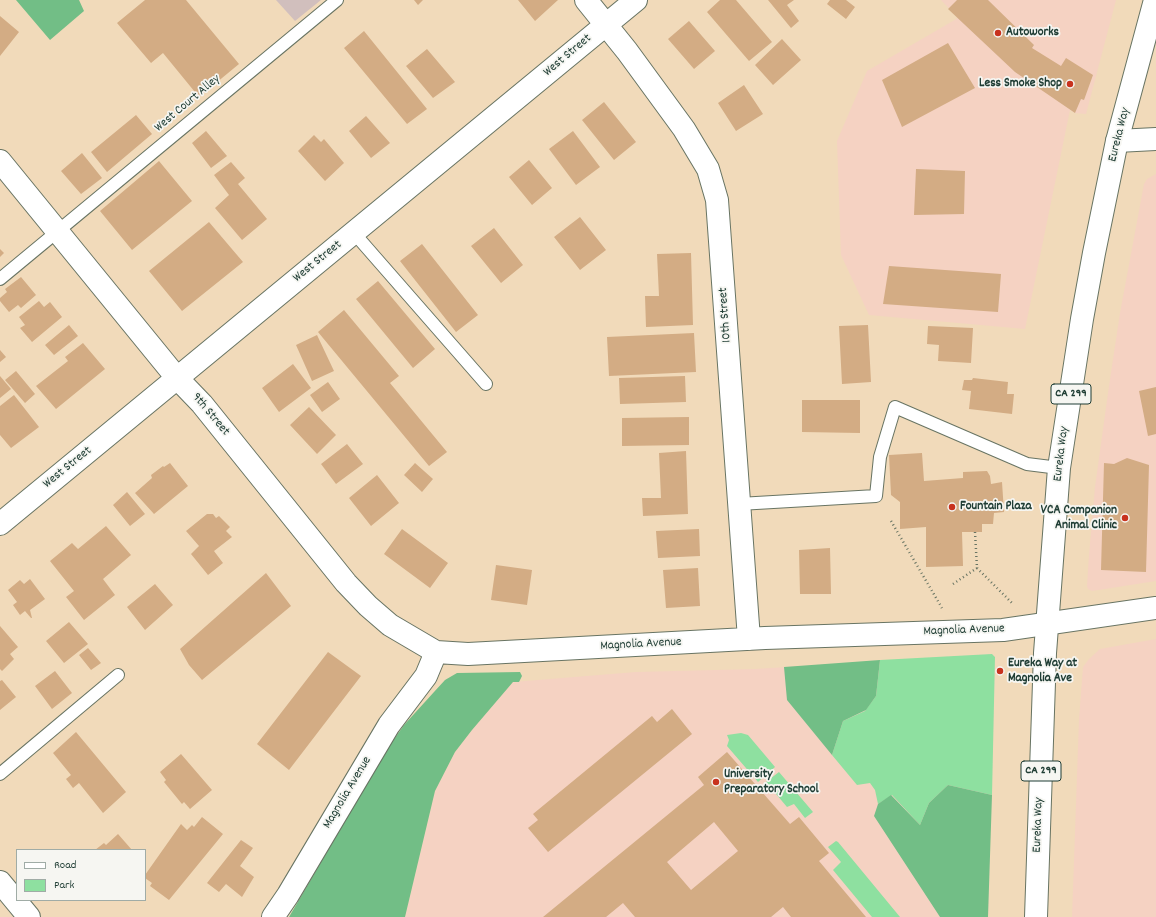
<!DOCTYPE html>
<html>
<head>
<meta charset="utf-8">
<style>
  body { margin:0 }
  #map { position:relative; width:1156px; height:917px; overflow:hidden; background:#f1daba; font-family:Dekko,sans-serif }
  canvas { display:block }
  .legend { position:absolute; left:16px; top:849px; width:130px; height:52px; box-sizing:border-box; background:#f6f6f2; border:1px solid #a0aca6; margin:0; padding:5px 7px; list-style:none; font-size:12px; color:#1f3d34 }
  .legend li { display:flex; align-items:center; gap:8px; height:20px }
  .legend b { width:20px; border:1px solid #a0aca6 }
</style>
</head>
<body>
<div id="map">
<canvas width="1156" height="917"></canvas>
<ul class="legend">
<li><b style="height:5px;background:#fff"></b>Road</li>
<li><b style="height:11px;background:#8ee0a0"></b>Park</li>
</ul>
</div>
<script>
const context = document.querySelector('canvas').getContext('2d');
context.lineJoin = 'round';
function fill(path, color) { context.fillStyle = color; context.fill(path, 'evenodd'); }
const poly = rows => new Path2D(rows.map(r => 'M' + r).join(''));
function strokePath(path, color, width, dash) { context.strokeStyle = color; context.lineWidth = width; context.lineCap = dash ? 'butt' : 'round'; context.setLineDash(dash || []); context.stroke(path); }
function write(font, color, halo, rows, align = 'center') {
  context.font = font + ' Dekko,sans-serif'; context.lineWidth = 3.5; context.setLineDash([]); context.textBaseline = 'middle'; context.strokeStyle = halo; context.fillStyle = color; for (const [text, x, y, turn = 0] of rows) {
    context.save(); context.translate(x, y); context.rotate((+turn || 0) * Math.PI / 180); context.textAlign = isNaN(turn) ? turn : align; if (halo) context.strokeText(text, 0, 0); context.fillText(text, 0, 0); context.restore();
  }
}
const built = poly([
  [941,0,1116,0,1086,114,1075,113,1070,110,1025,329,869,315,841,255,837,141,867,71,958,18],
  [1156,174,1156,581,1092,591,1088,589,1087,586,1089,555,1095,487,1109,386,1120,313,1144,184,1147,179],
  [1156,639,1156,917,1072,917,1079,719,1083,667,1089,659,1100,649],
  [992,654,995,657,995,664,988,917,405,917,435,791,455,752,472,730,513,682,636,672,755,669]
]);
const industrial = poly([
  [276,0,321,0,295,21]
]);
const green = poly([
  [992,654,995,657,992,795,948,785,929,803,920,825,892,795,878,804,875,790,870,783,857,785,832,755,843,721,865,711,876,696,880,660],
  [741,733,748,735,775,767,758,782,727,746,729,740,727,735],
  [779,772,813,812,805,818,794,804,787,807,766,782],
  [836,841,838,842,900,917,872,917,833,870,841,862,828,847]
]);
const forest = poly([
  [16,0,79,0,84,11,50,40],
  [880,660,876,696,866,710,843,721,832,755,787,700,784,667],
  [520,672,522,676,519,682,513,682,472,730,455,752,435,791,405,917,289,917,387,749,404,725,434,692,445,680,457,673],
  [948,785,992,795,988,917,940,917,874,816,878,804,891,795,920,825,929,803]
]);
const building = poly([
  [145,0,186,0,239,64,199,97,163,53,151,63,117,23],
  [414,0,423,0,418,5],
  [518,0,558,0,535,21],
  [720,0,736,0,772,42,749,61,707,12],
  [768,0,794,0,787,5,799,21,791,28],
  [830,0,846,0,855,7,846,19,827,4],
  [957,0,988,0,1034,45,1032,48,1061,66,1066,58,1093,75,1084,100,1081,99,1075,113,1015,72,948,9],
  [0,16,19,32,0,56],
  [689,21,715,51,694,69,668,39],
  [364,31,427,109,407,124,344,48],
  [782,39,801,60,773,85,755,65],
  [948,43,975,88,902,127,882,80],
  [427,49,455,82,433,98,406,66],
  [744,85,763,114,736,131,718,103],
  [604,102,636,142,614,160,582,120],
  [136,115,152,134,107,172,91,152],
  [366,116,390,143,371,158,349,131],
  [206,131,227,156,211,168,192,143],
  [573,131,600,167,576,185,549,149],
  [314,135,321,142,324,139,344,163,325,181,298,151],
  [82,153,102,178,81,194,61,171],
  [529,160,552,188,532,205,509,177],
  [159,161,192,201,132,250,100,211],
  [231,162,245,178,238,184,267,219,242,240,215,208,229,195,214,175],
  [916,169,965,171,964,214,914,215],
  [580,217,606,250,580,270,554,237],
  [209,222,243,262,182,311,149,271],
  [494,228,523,265,501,283,471,246],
  [422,244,478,315,456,332,400,261],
  [0,249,4,253,0,257],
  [691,253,693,325,646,327,645,296,659,296,657,254],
  [889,266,1001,274,998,312,883,304],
  [21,277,36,295,21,308,18,305,9,312,0,301,0,298,7,292,5,289],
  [378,281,435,349,413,368,356,299],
  [39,301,44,307,50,302,62,317,32,342,20,328,25,325,19,317],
  [344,310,399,376,390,383,447,452,429,466,318,332],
  [69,325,78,336,54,355,45,345],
  [868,325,871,382,842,384,839,326],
  [928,326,973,328,971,363,938,361,939,345,927,344],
  [694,333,696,372,609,376,607,337],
  [317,335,334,371,312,381,296,345],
  [83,343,105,369,56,409,36,386,68,361,65,357],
  [0,350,6,357,0,362],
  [293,364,311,388,279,412,262,388],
  [16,371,35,394,25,403,5,380],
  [0,376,11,389,0,398],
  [685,376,686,402,620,404,619,378],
  [973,378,1008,382,1007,394,1014,394,1012,414,969,409,971,391,962,390,964,380,972,380],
  [328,382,340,399,322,412,310,395],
  [1156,387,1156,434,1148,436,1139,391],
  [14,395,39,427,11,448,0,435,0,406],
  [802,400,860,400,860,433,802,432],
  [309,407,336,435,317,454,290,425],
  [689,417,689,445,622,446,622,418],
  [347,444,363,464,336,484,321,464],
  [686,451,688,514,643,516,642,498,661,498,659,453],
  [922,453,924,481,963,478,963,472,987,471,990,476,991,484,1002,482,1004,512,994,513,993,524,982,524,982,532,962,532,963,566,926,567,926,527,900,529,900,502,891,495,889,455],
  [1127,458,1149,465,1146,572,1101,570,1104,463,1114,464],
  [170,463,188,486,154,514,135,493,152,478,151,475,163,466,164,467],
  [415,463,433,479,422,492,404,475],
  [377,475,399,503,371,526,349,498],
  [127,492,145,514,130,526,113,505],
  [207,514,213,514,216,518,219,516,230,527,226,531,232,537,214,551,223,563,208,575,191,554,199,546,186,531],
  [106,526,131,555,103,579,115,595,84,620,66,597,74,591,50,561,72,543,78,549],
  [402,529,448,563,430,588,384,554],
  [699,529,700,556,658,558,656,531],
  [830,548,831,594,800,594,799,550],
  [496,565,532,570,527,605,491,600],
  [698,568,700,606,666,608,663,570],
  [266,573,291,606,202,680,189,665,180,649],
  [30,579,45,599,30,610,32,618,31,618,25,611,20,615,13,605,17,602,8,590,20,580,24,584],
  [155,584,173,605,145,630,127,607],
  [69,622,88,644,64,663,46,641],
  [0,626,18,647,10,654,14,659,2,671,0,669],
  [88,648,101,663,91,670,79,655],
  [328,652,361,676,289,770,257,744],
  [55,671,72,693,52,709,35,686],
  [2,680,16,697,0,710,0,681],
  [672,709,692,734,548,852,528,828,538,820,533,814,652,716,657,722],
  [76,732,126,792,103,813,79,783,73,788,66,779,71,775,53,753],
  [727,752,790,824,799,817,829,853,819,861,866,917,791,917,783,907,771,917,635,917,623,903,606,917,543,917,704,785,698,777],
  [714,822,738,851,691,890,667,862],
  [181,754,212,790,190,809,184,802,182,804,164,782,166,780,160,772],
  [202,817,223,834,169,900,150,886,152,883,145,878,145,875,181,824,187,830,192,825,194,827],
  [118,834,132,850,95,850,104,843,106,845],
  [241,840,253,848,240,866,254,877,242,897,226,884,219,892,207,883]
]);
const path = poly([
  [891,521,942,608],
  [975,532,977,568,1012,603],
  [953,584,977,568]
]);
const service = poly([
  [354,233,486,384],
  [0,279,337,0],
  [739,504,876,496,880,457,895,407,1027,464,1059,468],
  [0,774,118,675]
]);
const minor = poly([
  [586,0,627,51,684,129,708,169,717,200,749,639],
  [1117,141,1156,139],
  [0,161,177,378,202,404,346,583,368,606,390,625,436,652,468,654,765,638,1003,630,1156,608],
  [0,524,636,0],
  [0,882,29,917],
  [273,917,288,895,389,725,426,676,436,652]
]);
const trunk = poly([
  [1036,917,1045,653,1059,468,1082,319,1094,253,1117,141,1155,0]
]);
const markers = [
  [998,33,4,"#c8321e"],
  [1070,84,4,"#c8321e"],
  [952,507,4,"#c8321e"],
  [1125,518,4,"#c8321e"],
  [1000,671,4,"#c8321e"],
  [716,782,4,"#c8321e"]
];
const shields = [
  [1071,394,40],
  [1041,771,40]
];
const shieldNames = [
  ["CA 299",1071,394],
  ["CA 299",1041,771]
];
const poiNames = [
  ["Autoworks",1006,33],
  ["Less Smoke Shop",1062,84,"right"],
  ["Fountain Plaza",960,507],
  ["VCA Companion",1117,511,"right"],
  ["Animal Clinic",1117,526,"right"],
  ["Eureka Way at",1008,664],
  ["Magnolia Ave",1008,679],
  ["University",724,775],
  ["Preparatory School",724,790]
];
const streetNames = [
  ["West Street",568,56,-40],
  ["West Court Alley",188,104,-40],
  ["Eureka Way",1120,135,-76],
  ["West Street",318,262,-39],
  ["10th Street",726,315,-94],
  ["9th Street",210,415,50],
  ["Eureka Way",1062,454,-83],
  ["West Street",68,468,-39],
  ["Magnolia Avenue",964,631,-2],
  ["Magnolia Avenue",641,645,-3],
  ["Magnolia Avenue",348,793,-59],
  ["Eureka Way",1039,825,-88]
];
fill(built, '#f5d2c2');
fill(industrial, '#d1bfbd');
fill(green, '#8ee0a0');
fill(forest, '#72be86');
fill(building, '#d3ac84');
strokePath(service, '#687463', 14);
strokePath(minor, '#687463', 24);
strokePath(trunk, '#687463', 24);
strokePath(path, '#687463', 2.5, [1, 3]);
strokePath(service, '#fff', 12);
strokePath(minor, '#fff', 22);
strokePath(trunk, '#fff', 22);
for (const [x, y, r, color] of markers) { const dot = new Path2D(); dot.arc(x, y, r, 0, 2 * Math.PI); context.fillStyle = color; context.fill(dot); strokePath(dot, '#f6f6f2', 1.5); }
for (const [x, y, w] of shields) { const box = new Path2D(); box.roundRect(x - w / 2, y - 10, w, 20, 3); context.fillStyle = '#f6f6f2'; context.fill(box); strokePath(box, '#1f3d34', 1); }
write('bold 12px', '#1f3d34', null, shieldNames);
write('bold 13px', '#1f3d34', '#f6f6f2', poiNames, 'left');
write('13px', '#1f3d34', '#f6f6f2', streetNames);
</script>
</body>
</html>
